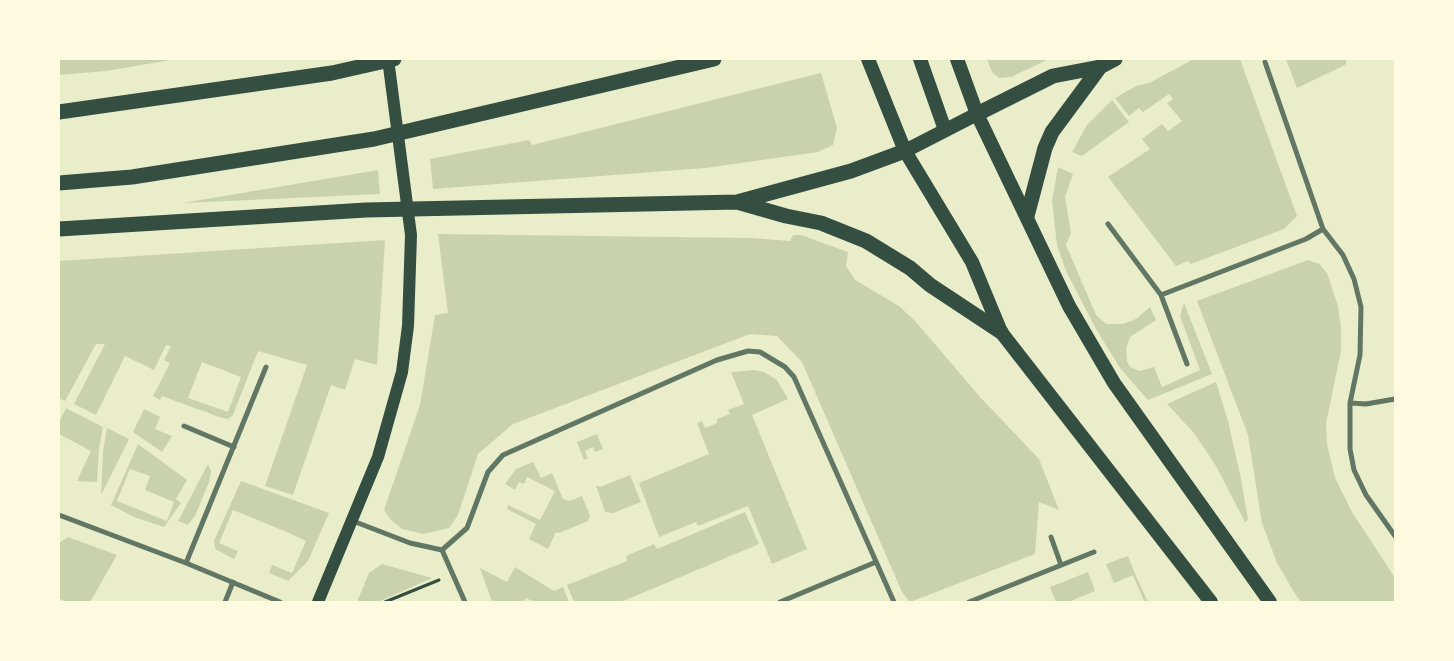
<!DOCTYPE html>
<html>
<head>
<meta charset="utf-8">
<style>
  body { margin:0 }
  #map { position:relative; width:1454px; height:661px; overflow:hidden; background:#e9edc9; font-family:Commissioner,sans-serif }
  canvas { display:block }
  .frame { position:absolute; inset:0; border:60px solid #fefae0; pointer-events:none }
</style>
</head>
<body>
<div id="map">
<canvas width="1454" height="661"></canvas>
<div class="frame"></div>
</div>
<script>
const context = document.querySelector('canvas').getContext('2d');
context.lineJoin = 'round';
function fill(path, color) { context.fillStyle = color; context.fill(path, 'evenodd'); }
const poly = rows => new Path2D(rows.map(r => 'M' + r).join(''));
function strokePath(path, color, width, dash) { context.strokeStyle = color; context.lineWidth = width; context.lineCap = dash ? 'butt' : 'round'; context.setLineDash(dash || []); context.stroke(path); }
const green = poly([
  [59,59,177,59,106,71,59,75],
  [987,59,1049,59,1011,77,999,78,992,72],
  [1194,59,1240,59,1297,216,1284,229,1191,264,1188,261,1176,266,1108,177,1150,149,1142,139,1162,124,1168,131,1182,121,1167,103,1173,99,1169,94,1143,112,1139,108,1129,116,1115,98,1136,86,1149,83],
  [1286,59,1347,59,1345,65,1297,88],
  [821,73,837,128,833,145,818,152,705,168,433,189,430,159,529,140,532,145],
  [1112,100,1129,122,1082,156,1072,152,1087,125],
  [1058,167,1073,174,1065,197,1071,233,1066,245,1096,315,1106,324,1123,324,1136,319,1150,307,1156,320,1130,337,1126,349,1127,361,1130,367,1140,371,1154,367,1162,387,1200,370,1180,316,1184,303,1212,374,1148,400,1120,368,1096,329,1066,271,1057,245,1052,201],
  [378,170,380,194,183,203],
  [438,234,752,238,790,241,793,235,801,235,848,252,846,266,855,280,899,306,916,322,980,397,1039,459,1059,510,1039,502,1035,554,910,602,902,592,802,362,777,336,750,334,513,424,478,454,458,515,449,528,423,534,402,529,391,520,384,510,420,405,435,315,448,313],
  [385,240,377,365,355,359,345,390,331,385,293,495,265,486,307,365,258,351,233,415,228,419,222,418,162,396,160,400,153,396,170,363,164,360,171,346,166,345,154,370,125,356,96,415,74,404,105,344,96,344,65,401,59,398,59,261],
  [202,362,241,377,228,412,188,398],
  [1308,260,1319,264,1327,273,1338,306,1341,328,1341,351,1326,423,1327,444,1335,478,1352,512,1395,578,1395,602,1301,602,1294,592,1277,563,1262,523,1248,435,1197,301],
  [754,370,764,372,777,380,788,399,752,415,807,549,772,564,748,506,698,526,696,522,659,537,639,483,709,454,697,423,702,421,705,428,717,423,717,419,730,414,728,410,744,404,731,372],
  [1216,382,1228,421,1241,479,1248,520,1245,522,1216,466,1194,433,1167,404],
  [66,408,103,427,99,449,97,482,77,481,91,451,59,434,59,422],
  [144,409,160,417,155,429,172,436,162,452,133,432],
  [107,428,129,439,101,495,103,451],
  [597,434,603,449,595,452,593,447,585,451,588,458,584,460,577,442],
  [138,444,187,480,176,499,181,503,164,527,134,517,111,505],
  [130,469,150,476,145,490,174,502,167,521,117,501],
  [533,462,541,478,552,473,563,499,569,501,582,496,590,516,588,521,559,533,556,532,548,549,529,539,536,524,507,509,508,505,540,520,555,491,527,477,524,484,519,482,515,490,505,484,516,469],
  [208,464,211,471,209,482,195,516,188,525,178,521],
  [630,475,641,502,613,513,605,512,596,485,600,487],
  [241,481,329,513,308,561,288,581,269,573,272,565,292,573,306,541,287,532,233,510,219,543,238,551,234,559,215,549,214,541],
  [745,512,759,544,621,602,574,602,567,585,627,561,626,556,654,544,657,549],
  [68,537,117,555,90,602,66,602,59,598,59,543],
  [1128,556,1135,574,1148,602,1142,602,1144,601,1133,575,1114,583,1106,564],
  [382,564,432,578,378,602,357,602,369,573],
  [515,567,554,591,563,587,569,602,534,602,526,598,523,602,492,602,480,568,507,582],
  [1088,572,1095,591,1068,602,1056,602,1050,587]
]);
const path = poly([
  [385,602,439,580]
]);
const minor = poly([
  [1265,62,1323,229,1343,255,1354,279,1361,307,1360,355,1350,403,1350,449,1354,470,1366,495,1395,536],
  [1108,224,1161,295,1187,364],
  [1161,295,1306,239,1323,229],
  [1350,403,1366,404,1395,399],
  [184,426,234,447],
  [59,515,186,563,280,602],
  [353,521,410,543,442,550,467,528,488,472,503,455,717,360,748,351,760,352,785,367,794,377,894,602],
  [1051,537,1061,565],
  [442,550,465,602],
  [186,563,266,367],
  [225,602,233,582],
  [780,602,876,562],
  [969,602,1094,552]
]);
const primary = poly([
  [318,602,378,457,402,372,408,326,411,235,388,59]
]);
const trunk = poly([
  [868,59,905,151,972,262,1001,332,1211,602],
  [920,59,945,130],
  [957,59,977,114,1069,306,1114,383,1270,602],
  [905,151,977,114]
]);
const motorway = poly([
  [59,112,332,73,394,59],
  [977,114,1053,76,1100,67,1115,59],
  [59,183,132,177,374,139,714,59],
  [737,202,786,216,821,223,866,241,910,268,930,285,1001,332],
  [1027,216,1045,148,1052,132,1100,67],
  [59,229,366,210,737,202,851,171,905,151]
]);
fill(green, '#cad2ad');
strokePath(path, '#344e41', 3);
strokePath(minor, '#617663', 5);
strokePath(primary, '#344e41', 12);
strokePath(trunk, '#344e41', 14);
strokePath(motorway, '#344e41', 15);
</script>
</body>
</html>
